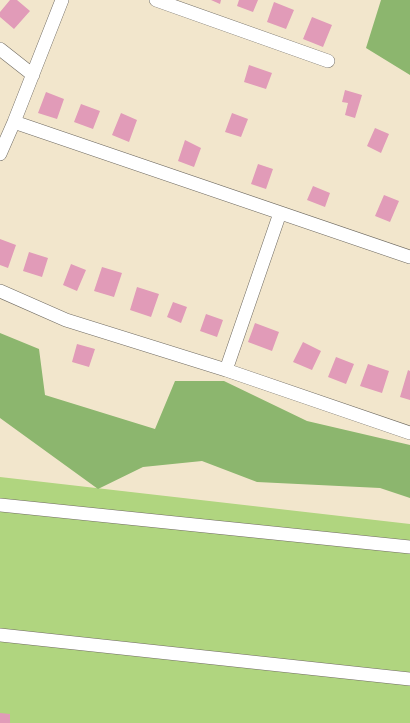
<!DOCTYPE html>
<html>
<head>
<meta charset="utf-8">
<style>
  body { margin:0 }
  canvas { display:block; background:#f2e6cc }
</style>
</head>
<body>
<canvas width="410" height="723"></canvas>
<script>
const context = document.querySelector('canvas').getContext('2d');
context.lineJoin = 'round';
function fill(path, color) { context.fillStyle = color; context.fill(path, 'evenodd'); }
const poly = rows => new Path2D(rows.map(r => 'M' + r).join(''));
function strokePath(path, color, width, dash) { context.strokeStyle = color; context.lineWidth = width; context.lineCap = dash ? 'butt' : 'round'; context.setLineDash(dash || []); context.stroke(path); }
const green = poly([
  [0,477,410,524,410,723,0,723]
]);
const forest = poly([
  [381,0,410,0,410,75,366,48],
  [0,333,39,349,45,395,155,429,175,381,224,381,307,421,410,445,410,498,380,488,257,482,202,461,143,467,98,489,0,418]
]);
const building = poly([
  [10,0,17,0,30,11,14,29,0,17,0,12],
  [211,0,221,0,220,4],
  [239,0,258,0,253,12,237,6],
  [274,2,294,10,286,29,267,22],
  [312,17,332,25,323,47,303,39],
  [249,65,272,73,266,89,244,82],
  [345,90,362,95,355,118,345,115,348,103,342,102],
  [46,92,64,99,57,119,38,113],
  [81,104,100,111,93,129,74,122],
  [121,113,137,120,129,142,112,135],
  [232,113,248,119,241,137,225,132],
  [375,128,389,134,381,153,367,146],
  [185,140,201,148,194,167,178,161],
  [258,164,273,169,266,189,251,184],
  [313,186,330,193,325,207,307,200],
  [384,195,399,201,390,222,375,216],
  [0,239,16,245,8,268,0,265],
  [29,252,48,258,42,277,23,271],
  [71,264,86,270,77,291,63,285],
  [102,267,122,273,114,297,94,291],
  [137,287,159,294,151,317,130,310],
  [173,302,187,307,181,323,167,317],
  [206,314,223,320,217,337,200,331],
  [255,323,279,332,272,351,248,342],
  [303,342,321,351,312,370,293,362],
  [77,344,95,349,89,367,72,362],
  [336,357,354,364,346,384,328,377],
  [368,364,389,371,382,393,360,386],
  [408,370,410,371,410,400,400,397],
  [0,713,10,714,10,723,0,723]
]);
const minor = poly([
  [156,0,328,61],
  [0,49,33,75],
  [14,122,410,257],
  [0,154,14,122,62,0],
  [0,291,66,320,226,370,410,433],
  [226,370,280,213],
  [0,505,410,547],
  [0,635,410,679]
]);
fill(green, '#b0d57f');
fill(forest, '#8cb66e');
fill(building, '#e19bb8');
strokePath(minor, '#716c63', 14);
strokePath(minor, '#fff', 13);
</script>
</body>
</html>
